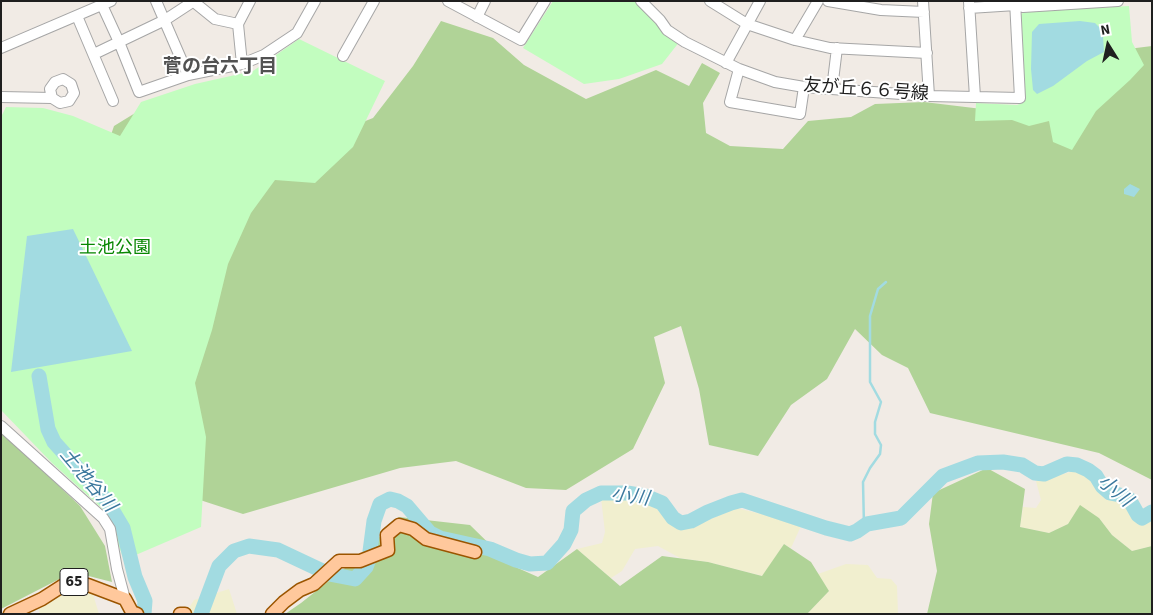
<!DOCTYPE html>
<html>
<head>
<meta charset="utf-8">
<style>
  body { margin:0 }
  #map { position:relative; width:1153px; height:615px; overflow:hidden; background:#f1ebe5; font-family:"Source Sans 3",sans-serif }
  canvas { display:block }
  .frame { position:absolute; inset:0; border:2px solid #1f1f1f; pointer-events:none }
  .north { position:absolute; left:1083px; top:20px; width:50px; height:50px; -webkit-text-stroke:4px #fff; paint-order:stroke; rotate:350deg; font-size:14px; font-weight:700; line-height:20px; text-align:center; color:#1f1f1f }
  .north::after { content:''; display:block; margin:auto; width:18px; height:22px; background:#1f1f1f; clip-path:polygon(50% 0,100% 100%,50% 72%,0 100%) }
</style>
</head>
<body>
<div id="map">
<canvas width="1153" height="615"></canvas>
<div class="frame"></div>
<div class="north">N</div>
</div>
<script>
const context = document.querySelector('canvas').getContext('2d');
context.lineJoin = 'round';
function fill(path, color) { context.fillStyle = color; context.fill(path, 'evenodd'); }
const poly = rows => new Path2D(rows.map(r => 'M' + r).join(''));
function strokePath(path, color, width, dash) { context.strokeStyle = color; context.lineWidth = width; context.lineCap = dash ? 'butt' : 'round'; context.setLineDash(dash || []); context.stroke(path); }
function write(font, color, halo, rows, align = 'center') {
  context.font = font + ' "Source Sans 3","Noto Sans JP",sans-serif'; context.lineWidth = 4; context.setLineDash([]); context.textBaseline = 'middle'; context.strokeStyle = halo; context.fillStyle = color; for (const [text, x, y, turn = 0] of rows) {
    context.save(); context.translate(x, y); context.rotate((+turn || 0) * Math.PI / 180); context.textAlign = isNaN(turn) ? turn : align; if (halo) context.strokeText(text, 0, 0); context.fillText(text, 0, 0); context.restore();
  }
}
const farmland = poly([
  [1075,471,1085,475,1108,496,1125,502,1131,509,1135,519,1143,522,1152,517,1152,546,1132,551,1112,535,1099,518,1080,506,1068,524,1049,533,1020,527,1023,507,1036,508,1041,500,1036,481],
  [627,496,644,498,661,505,672,519,680,525,700,521,704,522,736,508,770,516,801,526,791,548,784,544,763,576,708,562,680,558,658,546,635,549,622,571,611,578,577,549,602,543,605,532,601,498],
  [846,564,868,565,877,578,891,579,897,586,898,614,807,614,829,591,818,574],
  [72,587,92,591,99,614,40,614,37,605,54,600],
  [229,589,237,614,185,614,194,600]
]);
const forest = poly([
  [441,21,493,38,524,65,586,99,656,70,689,86,702,63,720,73,703,103,706,133,730,146,783,149,808,121,851,117,875,104,924,102,1007,112,1128,49,1152,46,1152,480,1099,453,930,413,908,368,882,355,855,329,827,379,791,405,758,456,709,445,699,389,681,326,654,337,665,383,633,449,566,490,526,488,456,461,400,468,243,514,197,499,89,200,114,126,158,99,340,131,373,118,413,66],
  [1,431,80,506,105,546,112,582,73,572,1,609],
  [987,468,1025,489,1020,527,1049,533,1068,524,1080,505,1099,518,1112,535,1132,551,1152,546,1152,614,927,614,937,571,929,524,933,493],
  [399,517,470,525,511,565,538,577,577,549,620,586,662,556,708,562,762,576,784,544,811,562,829,591,807,614,285,614,301,603,364,553]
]);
const park = poly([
  [553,1,636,1,680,41,662,64,619,79,584,84,523,48],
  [1129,6,1132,42,1144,65,1130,80,1096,111,1072,150,1053,142,1049,121,1029,126,1012,120,975,121,976,103,1017,105,1024,102,1019,16,1024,12],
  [299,39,385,81,353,147,315,183,275,180,251,213,228,264,212,330,195,383,206,437,201,527,124,560,106,512,52,463,1,410,1,117,6,107,43,108,73,116,120,136,141,102,195,84,253,71]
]);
const water = poly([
  [1080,21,1095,23,1101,29,1103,36,1104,52,1087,61,1053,86,1037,94,1033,90,1031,69,1032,32,1039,24],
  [1130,184,1140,189,1134,197,1124,194,1124,189],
  [73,229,132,351,11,372,27,236]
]);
const stream = poly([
  [864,526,863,482,870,468,880,454,881,445,875,434,875,422,881,402,870,382,870,316,878,289,886,282]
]);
const river = poly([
  [39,376,48,429,54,442,107,501,123,528,135,577,145,601,144,614],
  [201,614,219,566,234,551,249,546,278,550,329,574,355,579,366,567,369,559,374,521,380,504,390,499,398,501,407,506,430,533,440,538,490,549,516,560,530,564,547,563,564,544,571,530,573,511,586,500,601,493,627,493,645,496,662,503,673,518,681,523,691,521,708,512,731,503,742,500,826,528,850,534,857,531,867,524,901,518,943,476,978,463,1003,462,1022,465,1035,473,1044,474,1067,464,1077,465,1088,470,1096,476,1102,486,1110,493,1120,495,1129,499,1138,515,1142,518,1152,512]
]);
const minor = poly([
  [156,1,188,75,242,64,264,55,297,33,315,1],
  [448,1,521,40,545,1],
  [641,1,660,20,667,30,685,42,739,69,775,82,804,87,929,96,1020,98,1015,1],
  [710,1,747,24,795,40,830,48,927,53],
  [828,1,881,10,924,12],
  [923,1,929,96],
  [194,2,215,19,238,24],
  [969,2,975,97],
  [969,8,1016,5,1023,7,1118,1],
  [77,16,113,101],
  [477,17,485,1],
  [795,40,818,1],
  [1,48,111,1],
  [94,54,119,42,102,5],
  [343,56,374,1],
  [726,63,760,1],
  [242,64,238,24,250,1],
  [739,69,730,102,800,114,804,87],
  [188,75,139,92,119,42,165,20,194,1],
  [832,89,837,48],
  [1,97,52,98,60,103,69,101,74,93,71,84,63,79,55,82,50,89,52,98],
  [1,426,103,518,110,529,117,569,125,599]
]);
const major = poly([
  [10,614,42,599,70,581,88,585,125,599,132,612,137,614],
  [180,614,185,614],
  [272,614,284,602,300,590,314,584,339,561,360,561,388,550,387,535,399,525,413,529,426,539,475,552]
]);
const shields = [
  [74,582,28]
];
const shieldNames = [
  ["65",74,582]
];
const streetNames = [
  ["友が丘６６号線",866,91,4]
];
const parkNames = [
  ["土池公園",115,249]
];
const neighbourhoodNames = [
  ["菅の台六丁目",220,68]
];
const waterNames = [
  ["土池谷川",87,481,50],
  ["小川",1114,492,40],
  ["小川",630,498,8]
];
fill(farmland, '#f1efcf');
fill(forest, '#b0d397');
fill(park, '#c2fdbf');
fill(water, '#a2dbe1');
strokePath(stream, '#a2dbe1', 2.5);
strokePath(river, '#a2dbe1', 15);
strokePath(minor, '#a6a6a6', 12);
strokePath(major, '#9b5500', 15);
strokePath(minor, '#fff', 10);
strokePath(major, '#ffc89c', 12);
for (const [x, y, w] of shields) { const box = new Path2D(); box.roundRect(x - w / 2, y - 13.5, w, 27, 4); context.fillStyle = '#fff'; context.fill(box); strokePath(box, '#1f1f1f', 1); }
write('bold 16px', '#1f1f1f', null, shieldNames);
write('18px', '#1f1f1f', '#fff', streetNames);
write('18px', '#088703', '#fff', parkNames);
write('bold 19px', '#525252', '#fff', neighbourhoodNames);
write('italic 19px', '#3c799e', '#fff', waterNames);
</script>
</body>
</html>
